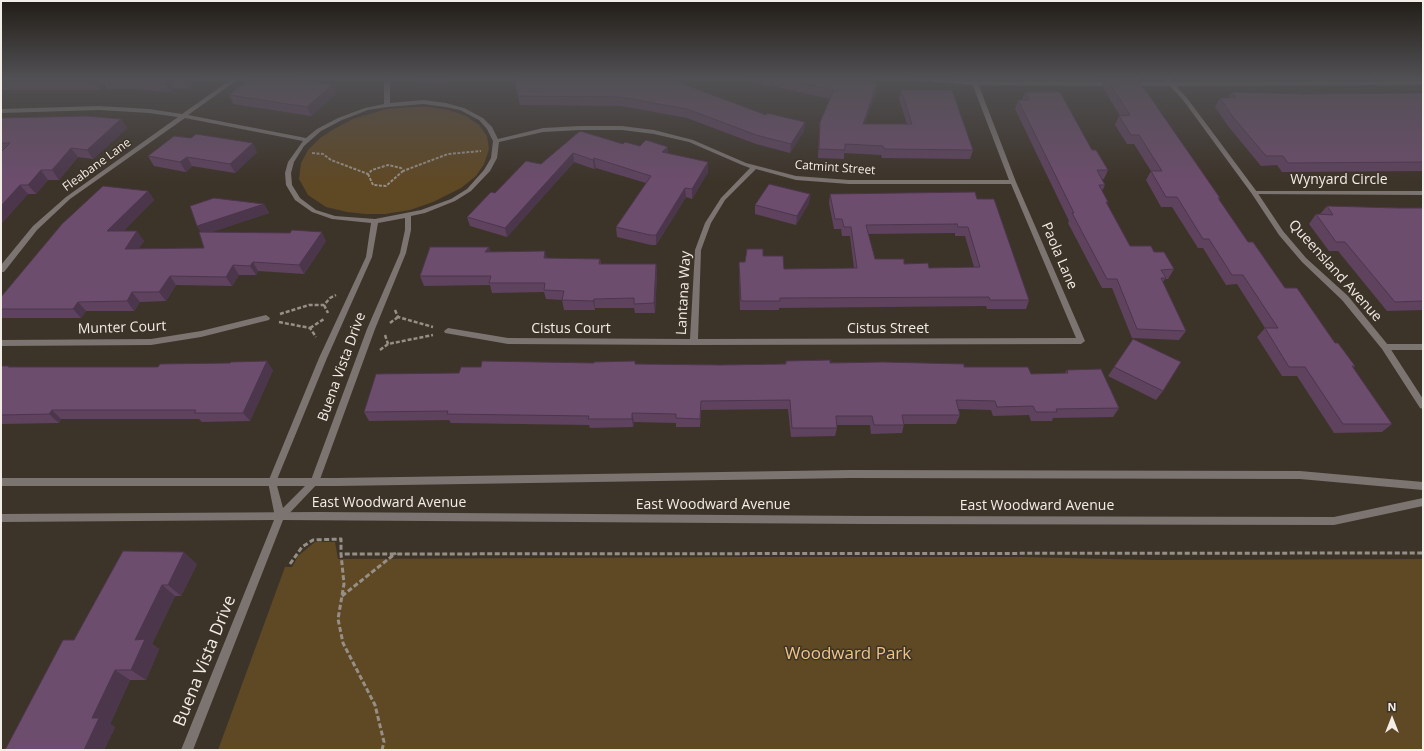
<!DOCTYPE html>
<html>
<head>
<meta charset="utf-8">
<style>
  body { margin:0 }
  #map { position:relative; width:1424px; height:751px; overflow:hidden; background:#3d3429; font-family:"Open Sans",sans-serif }
  canvas { display:block }
  .frame { position:absolute; inset:0; border:2px solid #f2ede6; pointer-events:none }
  .north { position:absolute; left:1372px; top:699px; width:40px; height:40px; -webkit-text-stroke:3px #3d3429; paint-order:stroke; rotate:0deg; font-size:11px; font-weight:700; line-height:16px; text-align:center; color:#f2ede6 }
  .north::after { content:''; display:block; margin:auto; width:14px; height:18px; background:#f2ede6; clip-path:polygon(50% 0,100% 100%,50% 72%,0 100%) }
</style>
</head>
<body>
<div id="map">
<canvas width="1424" height="751"></canvas>
<div class="frame"></div>
<div class="north">N</div>
</div>
<script>
const context = document.querySelector('canvas').getContext('2d');
context.lineJoin = 'round';
function fill(path, color) { context.fillStyle = color; context.fill(path, 'evenodd'); }
const poly = rows => new Path2D(rows.map(r => 'M' + r).join(''));
function strokePath(path, color, width, dash) { context.strokeStyle = color; context.lineWidth = width; context.lineCap = dash ? 'butt' : 'round'; context.setLineDash(dash || []); context.stroke(path); }
function write(font, color, halo, rows, align = 'center') {
  context.font = font + ' "Open Sans",sans-serif'; context.lineWidth = 3; context.setLineDash([]); context.textBaseline = 'middle'; context.strokeStyle = halo; context.fillStyle = color; for (const [text, x, y, turn = 0] of rows) {
    context.save(); context.translate(x, y); context.rotate((+turn || 0) * Math.PI / 180); context.textAlign = isNaN(turn) ? turn : align; if (halo) context.strokeText(text, 0, 0); context.fillText(text, 0, 0); context.restore();
  }
}
const green = poly([
  [409,107,428,107,448,110,466,116,479,125,487,136,489,149,484,164,476,176,461,188,433,202,410,210,385,214,366,214,347,212,326,207,308,195,299,179,301,163,308,150,320,138,334,129,353,119,387,109],
  [315,542,335,542,338,559,749,557,1022,557,1156,560,1423,559,1423,750,218,750,285,567,292,567,298,556]
]);
const pathFar2 = poly([
  [312,153,323,154,331,160,368,174,372,170,388,165,401,168,403,171,448,154,481,151],
  [368,174,373,185,386,186,403,171]
]);
const pathFar1 = poly([
  [324,305,328,313],
  [395,310,398,317,433,327],
  [280,314,309,305,324,305,330,298,336,295],
  [279,322,310,328,316,337],
  [390,323,398,317],
  [310,328,324,319],
  [385,335,388,344],
  [380,350,388,344,433,335]
]);
const path = poly([
  [290,564,302,547,313,540,341,539,341,554],
  [342,596,396,553],
  [382,750,384,742,375,705,343,643,338,619,344,584,341,554,1423,553]
]);
const minor = poly([
  [233,78,240,78,188,115,306,138,317,129,338,118,365,108,384,104,384,78,390,78,390,103,423,100,446,103,464,108,483,118,492,127,498,139,543,128,580,126,622,126,654,130,693,140,746,163,796,176,849,180,1009,180,970,78,976,78,1016,182,1085,341,1081,344,694,345,508,344,445,333,444,331,448,328,508,338,690,339,695,250,705,223,721,198,750,168,742,165,689,142,654,134,622,130,580,130,543,132,499,142,497,158,490,171,471,191,455,201,425,213,411,216,411,230,406,253,375,329,319,482,283,520,280,521,277,520,275,517,268,482,319,358,366,257,371,223,332,219,312,212,295,200,286,185,285,173,288,162,303,141,185,118,70,199,37,230,4,272,1,272,1,265,33,226,66,197,178,117,149,113,99,110,1,113,1,109,99,106,149,109,182,114,233,78],
  [423,104,446,107,460,110,479,120,487,129,493,141,491,158,484,170,467,189,451,199,421,210,375,219,335,216,316,210,300,198,292,185,291,173,294,162,304,146,321,131,342,120,368,110,387,107,423,104],
  [756,169,796,180,849,184,1011,184,1076,338,698,339,701,250,711,223,725,200,756,169],
  [405,218,405,230,400,253,367,329,311,480,283,508,276,482,327,358,372,257,378,223,405,218],
  [1163,78,1169,78,1175,85,1170,86,1163,78],
  [1365,78,1371,78,1376,83,1371,84,1365,78],
  [1255,191,1423,191,1423,195,1253,194,1253,192,1255,191],
  [266,315,270,318,269,320,201,337,151,345,1,346,1,340,151,339,201,331,266,315],
  [1385,344,1423,344,1423,350,1385,350,1381,347,1385,344]
]);
const tertiary = poly([
  [905,78,931,78,975,81,1112,82,1115,84,1112,86,975,85,908,80,905,78],
  [1423,81,1423,85,1176,86,1187,98,1257,192,1283,231,1306,258,1348,296,1388,345,1423,399,1423,409,1420,408,1382,349,1342,300,1302,262,1279,235,1252,194,1183,100,1170,86,1132,86,1129,84,1132,82,1423,81],
  [851,470,1300,471,1423,482,1423,490,1300,479,851,478,337,486,1,486,1,478,337,478,851,470],
  [1423,498,1423,506,1334,525,866,524,283,520,193,750,181,750,274,520,1,522,1,514,319,512,866,516,1334,517,1423,498]
]);
const wall = poly([
  [1,78,201,78,190,89,174,88,170,92,134,89,107,89,104,85,99,90,1,90],
  [414,78,450,78,448,84,416,83],
  [514,78,667,78,804,131,790,153,756,144,687,118,621,106,520,105],
  [738,78,864,78,872,83,877,84,876,93,864,124,907,124,899,99,901,90,973,150,970,159,882,158,881,155,844,153,844,159,818,158,819,132,820,122,831,99,772,86,771,87],
  [1096,78,1137,78,1220,198,1219,200,1248,242,1285,288,1335,343,1355,366,1353,368,1392,424,1382,432,1334,433,1297,376,1282,376,1257,337,1265,328,1237,284,1226,285,1203,248,1198,248,1172,207,1161,207,1146,180,1151,171,1134,144,1127,144,1115,125,1119,116,1120,116,1102,86,1104,80,1098,80],
  [1025,92,1092,150,1108,170,1104,179,1102,179,1105,185,1102,191,1108,202,1107,204,1130,246,1154,252,1174,269,1168,279,1165,279,1163,282,1186,331,1179,340,1132,338,1112,288,1102,288,1068,223,1069,221,1015,109,1018,100,1022,100],
  [1232,92,1304,94,1423,93,1423,171,1282,172,1277,165,1261,166,1228,126,1215,107,1220,98,1228,98],
  [336,94,311,116,233,104,229,95],
  [1,118,121,119,127,128,93,159,78,157,59,180,48,180,36,194,28,194,1,224],
  [580,131,623,144,708,162,708,172,692,199,686,197,656,245,651,245,617,237,616,227,646,183,596,168,594,169,574,162,507,237,470,226,467,217,495,193,541,164],
  [191,138,257,152,235,173,192,166,186,172,154,166,148,156],
  [148,191,154,200,123,231,144,241,138,249,204,248,201,232,197,226,264,204,269,213,211,232,326,241,304,274,258,271,256,275,239,275,232,286,176,285,166,301,140,302,134,311,86,311,81,318,1,318,1,297],
  [810,194,809,203,796,225,755,214,755,205],
  [830,194,977,199,1029,300,1026,309,987,309,986,306,779,308,779,310,740,310,739,271,739,262,745,262,763,256,784,269,854,268,850,236,842,236,841,229,834,229,829,203],
  [955,233,955,236,965,236,974,267,929,268,875,259,868,234],
  [1327,206,1397,208,1423,208,1423,310,1387,311,1338,251,1329,251,1309,224,1316,214,1320,214],
  [489,247,490,252,547,258,600,259,601,264,656,264,657,273,655,313,635,313,634,308,595,308,595,310,564,310,562,300,546,299,544,292,492,293,490,285,424,286,420,276],
  [786,361,964,367,1031,374,1065,373,1067,370,1119,408,1113,417,1053,418,1052,421,1031,421,1029,415,993,416,991,410,958,409,960,415,956,424,904,424,902,433,871,434,870,425,837,425,837,428,835,436,791,437,788,409,701,410,700,427,676,427,676,423,634,422,633,427,590,428,589,425,451,423,449,420,369,421,364,412,459,373,481,367,636,364,720,365,785,364],
  [1,366,10,367,273,370,250,421,202,422,199,419,61,419,59,423,1,424],
  [1114,367,1163,391,1156,400,1108,376],
  [123,551,197,564,181,596,175,596,152,644,159,649,146,680,130,680,110,724,115,727,104,750,5,750,74,640]
]);
const shadedWall = poly([
  [96,78,110,78,101,80,104,85,99,90,93,81],
  [187,78,201,78,190,89,185,80],
  [446,78,450,78,448,84],
  [771,78,773,78,772,86,771,87],
  [169,79,174,88,170,92,165,83],
  [877,84,876,93,861,133,863,124],
  [332,85,336,94,311,116,307,107],
  [121,119,127,128,93,159,87,150],
  [805,122,804,131,790,153,791,144],
  [253,143,257,152,235,173,230,164],
  [668,147,668,156,662,152],
  [71,148,78,157,59,180,52,170],
  [573,153,574,162,507,237,505,228],
  [187,157,192,166,186,172,180,162],
  [594,158,596,168,594,169,593,160],
  [708,162,708,172,692,199,692,189],
  [41,170,48,180,36,194,28,185],
  [20,185,28,194,1,224,1,206],
  [685,188,686,197,656,245,656,235],
  [148,191,154,200,114,241,107,231],
  [810,194,809,203,796,225,797,216],
  [264,204,269,213,203,235,197,226],
  [137,231,144,241,132,258,125,249],
  [322,232,326,241,304,274,299,265],
  [489,247,492,256,485,252],
  [545,251,547,260,544,258],
  [253,262,258,271,256,275,250,266],
  [656,264,657,273,655,313,654,303],
  [233,265,239,275,232,286,226,277],
  [170,276,176,285,166,301,159,292],
  [132,292,140,302,134,311,127,301],
  [594,299,595,308,595,310,593,301],
  [78,302,86,311,81,318,73,309],
  [267,361,273,370,250,421,243,413],
  [52,410,61,419,59,423,49,414],
  [632,413,634,422,633,427,632,419],
  [184,552,197,564,181,596,168,585],
  [162,585,175,596,152,644,159,649,146,680,131,670,135,640],
  [115,670,130,680,110,724,115,727,104,750,84,750,92,718]
]);
const building = poly([
  [1,78,96,78,93,81,1,81,1,78],
  [104,78,187,78,185,80,169,79,165,83,129,80,101,80,104,78],
  [250,78,292,78,332,85,307,107,229,95,250,78],
  [514,78,667,78,766,115,767,113,805,122,791,144,756,135,687,109,620,97,518,96,514,78],
  [779,78,864,78,872,79,871,83,877,84,863,124,912,124,901,90,952,90,973,150,884,149,883,146,845,144,845,150,819,149,820,122,834,90,779,78],
  [1106,78,1137,78,1220,198,1218,198,1248,242,1253,242,1285,288,1297,288,1335,343,1338,343,1355,366,1352,366,1392,424,1343,424,1305,367,1289,367,1265,328,1278,328,1243,275,1232,275,1209,239,1203,239,1177,197,1166,197,1151,171,1162,171,1139,135,1131,135,1119,116,1130,115,1106,78],
  [1025,92,1060,92,1092,150,1096,150,1108,170,1097,170,1105,185,1099,185,1108,202,1106,202,1130,246,1151,246,1154,252,1164,252,1174,269,1161,270,1166,278,1161,278,1186,331,1137,329,1117,279,1107,279,1072,213,1074,213,1018,100,1029,100,1025,92],
  [1232,92,1304,94,1423,93,1423,162,1288,163,1283,156,1266,156,1233,117,1220,98,1236,98,1232,92],
  [86,116,121,119,87,150,71,148,52,170,41,170,28,185,20,185,1,206,1,152,10,143,1,143,1,118,86,116],
  [580,131,623,144,625,142,640,146,646,140,668,147,662,152,708,162,692,189,685,188,656,235,650,235,616,227,651,176,594,158,593,160,573,153,505,228,467,217,491,192,495,193,526,161,541,164,580,131],
  [196,134,253,143,230,164,187,157,180,162,148,156,174,136,191,138,196,134],
  [769,184,810,194,797,216,755,205,769,184],
  [103,186,148,191,107,231,137,231,125,249,204,248,199,232,290,233,292,230,322,232,299,265,253,262,250,266,233,265,226,277,170,276,159,292,132,292,127,301,78,302,73,309,1,309,1,297,62,224,103,186],
  [975,192,977,199,994,199,1029,300,990,300,989,297,780,298,780,301,741,301,739,262,745,262,747,249,763,249,763,256,783,256,784,269,857,268,851,227,844,227,842,219,835,219,830,194,975,192],
  [957,224,958,227,968,227,980,267,929,268,928,263,904,264,904,259,875,259,866,225,957,224],
  [214,198,264,204,197,226,190,206,214,198],
  [1327,206,1397,208,1423,208,1423,301,1395,302,1345,242,1336,242,1316,214,1333,215,1327,206],
  [430,247,489,247,485,252,545,251,544,258,600,259,599,264,656,264,654,303,634,304,634,298,594,299,593,301,562,300,564,291,544,290,545,283,489,283,491,276,420,276,430,247],
  [1133,339,1181,362,1163,391,1114,367,1133,339],
  [830,360,830,363,883,362,964,364,964,367,1028,367,1031,374,1068,373,1067,370,1101,369,1119,408,1056,409,1057,412,1036,412,1033,406,997,407,995,401,956,400,960,415,902,415,904,425,874,425,872,416,836,416,837,428,792,428,790,400,701,401,700,419,676,418,676,414,632,413,632,419,588,419,589,416,447,414,448,411,364,412,376,374,459,373,461,367,481,367,482,361,594,363,594,362,635,361,635,364,720,365,786,364,786,361,830,360],
  [267,361,243,413,194,413,196,410,52,410,49,414,1,415,1,366,9,366,8,367,158,367,160,364,230,363,231,362,267,361],
  [123,551,184,552,168,585,162,585,135,640,145,639,131,670,115,670,92,718,99,718,84,750,5,750,63,640,74,640,123,551]
]);
const farStreetnames = [
  ["Fleabane Lane",97,165,-36],
  ["Catmint Street",835,168,4]
];
const streetNames = [
  ["Wynyard Circle",1339,180],
  ["Paola Lane",1059,256,67],
  ["Queensland Avenue",1335,271,48],
  ["Lantana Way",684,293,-87],
  ["Munter Court",122,328,-2],
  ["Cistus Court",571,329],
  ["Cistus Street",888,329],
  ["Buena Vista Drive",342,367,-70],
  ["East Woodward Avenue",389,503],
  ["East Woodward Avenue",713,505],
  ["East Woodward Avenue",1037,506]
];
const nearParknames = [
  ["Woodward Park",848,654]
];
const nearStreetnames = [
  ["Buena Vista Drive",205,661,-68]
];
fill(green, '#5f4824');
strokePath(pathFar2, '#968f86', 2, [3, 1.5]);
strokePath(pathFar1, '#968f86', 2.5, [4, 2]);
strokePath(path, '#968f86', 3, [5, 2.5]);
fill(minor, '#7c7471');
fill(tertiary, '#7c7471');
fill(wall, '#5e425e');
fill(shadedWall, '#4c364c');
fill(building, '#6d4d6d');
strokePath(building, '#4c364c', 1);
const sky = context.createLinearGradient(0, 0, 0, 183);
sky.addColorStop(0, '#221d17');
sky.addColorStop(0.43, '#515054');
sky.addColorStop(1, '#51505400');
context.fillStyle = sky;
context.fillRect(0, 0, 1424, 183);
write('12px', '#f2ede6', '#3d3429', farStreetnames);
write('14px', '#f2ede6', '#3d3429', streetNames);
write('17px', '#efc485', '#3d3429', nearParknames);
write('17px', '#f2ede6', '#3d3429', nearStreetnames);
</script>
</body>
</html>
